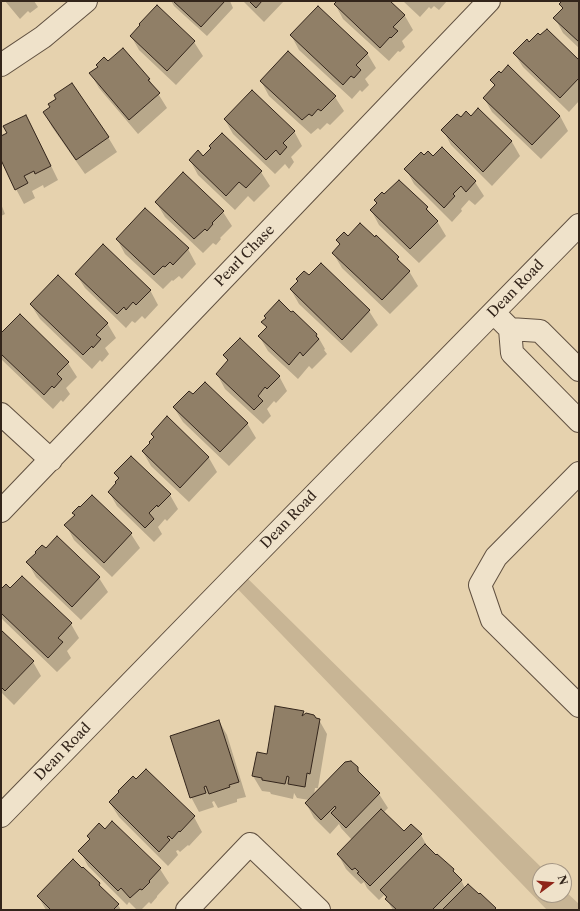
<!DOCTYPE html>
<html>
<head>
<meta charset="utf-8">
<style>
  body { margin:0 }
  #map { position:relative; width:580px; height:911px; overflow:hidden; background:#e6d2ae; font-family:"Libre Caslon Text",serif }
  canvas { display:block }
  .frame { position:absolute; inset:0; border:2px solid #33251b; pointer-events:none }
  .north { position:absolute; left:532px; top:863px; width:40px; height:40px; box-sizing:border-box; background:#efe2ca; border:1px solid #a49684; border-radius:50%; rotate:74deg; font-size:11px; font-weight:700; line-height:16px; text-align:center; color:#33251b }
  .north::after { content:''; display:block; margin:auto; width:14px; height:18px; background:#8f2418; clip-path:polygon(50% 0,100% 100%,50% 72%,0 100%) }
</style>
</head>
<body>
<div id="map">
<canvas width="580" height="911"></canvas>
<div class="frame"></div>
<div class="north">N</div>
</div>
<script>
const context = document.querySelector('canvas').getContext('2d');
context.lineJoin = 'round';
function fill(path, color) { context.fillStyle = color; context.fill(path, 'evenodd'); }
const poly = rows => new Path2D(rows.map(r => 'M' + r).join(''));
function strokePath(path, color, width, dash) { context.strokeStyle = color; context.lineWidth = width; context.lineCap = dash ? 'butt' : 'round'; context.setLineDash(dash || []); context.stroke(path); }
function write(font, color, halo, rows, align = 'center') {
  context.font = font + ' "Libre Caslon Text",serif'; context.lineWidth = 3; context.setLineDash([]); context.textBaseline = 'middle'; context.strokeStyle = halo; context.fillStyle = color; for (const [text, x, y, turn = 0] of rows) {
    context.save(); context.translate(x, y); context.rotate((+turn || 0) * Math.PI / 180); context.textAlign = isNaN(turn) ? turn : align; if (halo) context.strokeText(text, 0, 0); context.fillText(text, 0, 0); context.restore();
  }
}
const green = poly([
  [240,571,545,871,540,871,540,895,564,895,564,890,579,904,579,910,547,910,230,581]
]);
const shadow = poly([
  [5,1,34,1,38,7,30,13,28,11,20,19],
  [171,1,230,1,233,8,207,36,174,6],
  [243,1,284,1,264,22],
  [338,1,389,1,405,16,413,30,402,41,405,47,400,52,398,51,389,61,343,19,335,4],
  [403,1,447,1,439,10,434,6,431,9,429,7,420,17],
  [563,1,579,1,579,48,563,33,555,18,563,10,560,4],
  [157,6,194,42,203,56,176,85,139,50,131,36],
  [291,35,367,53,376,68,365,79,369,85,362,92,360,90,352,99,299,50],
  [529,44,579,61,579,101,569,112,523,67,514,53],
  [122,49,149,79,167,108,138,134,99,88,91,74,108,62],
  [492,80,560,116,568,131,541,159,492,112,484,98,495,86],
  [261,81,335,97,344,111,330,125,327,123,320,130,318,128,311,134,269,96],
  [478,110,512,142,520,156,492,186,451,145,443,130,461,118,471,118],
  [44,112,108,137,117,152,85,174,52,127],
  [225,120,294,131,302,146,291,157,294,162,289,169,285,164,275,174,233,134],
  [34,131,58,180,44,188,43,185,32,191,35,198,24,204,16,189,1,158,1,137],
  [222,134,261,172,270,186,254,202,248,196,235,210,198,175,190,160,203,157,212,149],
  [424,157,433,158,475,182,484,196,475,205,469,200,461,209,462,211,452,222,414,184,406,169],
  [183,174,223,212,232,226,220,238,221,239,216,245,213,243,203,253,165,217,156,202],
  [1,204,5,214,1,216],
  [427,208,431,215,437,221,446,236,419,263,379,225,371,210],
  [348,237,398,258,402,265,409,271,418,286,390,314,342,268,333,253,340,246,337,241],
  [117,239,188,249,196,264,182,279,179,276,173,281,172,280,163,289,125,254],
  [321,265,369,311,378,325,351,353,299,304,291,290,298,282,297,279,309,277],
  [76,274,150,290,158,305,145,319,142,316,135,323,132,321,126,328,85,288],
  [31,305,107,323,116,338,105,348,109,354,102,362,100,360,92,369,40,319],
  [293,312,317,335,325,349,324,350,327,354,312,369,309,366,298,379,268,351,259,336,267,329,263,322,266,319,291,314],
  [20,316,68,363,77,377,66,388,70,394,63,402,61,400,53,409,1,359,1,335],
  [224,355,279,376,287,391,276,403,274,401,267,409,271,416,263,424,225,389,217,374,228,362],
  [193,396,247,423,256,438,229,466,183,422,174,408],
  [167,418,209,458,217,472,189,502,151,466,143,452,155,438],
  [115,474,170,495,178,509,167,521,165,519,158,527,162,534,154,542,117,506,109,492,119,480],
  [80,509,131,534,140,548,112,577,74,540,66,525,75,516,74,513],
  [28,563,99,578,108,592,81,620,36,577],
  [11,589,71,624,79,638,67,651,71,658,57,672,3,620,1,617,1,590],
  [1,632,33,662,41,676,14,705,1,692],
  [303,712,305,715,319,720,327,734,318,788,315,788,314,795,357,768,363,778,379,794,388,808,384,812,404,832,421,835,429,850,453,870,456,875,461,880,465,888,479,896,480,894,496,910,393,910,384,895,379,900,367,888,364,882,361,884,346,869,338,854,352,840,341,828,339,824,330,834,314,818,306,803,309,800,297,798,294,793,293,799,271,794,270,792,262,791,253,776,267,755],
  [219,721,227,735,246,797,237,799,237,802,218,808,214,801,212,802,214,807,199,812,191,797],
  [146,770,194,817,202,832,189,846,188,845,180,852,178,850,176,851,178,855,168,866,119,817,110,803,120,793,136,780],
  [112,822,160,869,169,883,157,896,157,897,151,904,149,902,141,910,137,910,129,902,127,905,88,866,80,851,91,840,105,830],
  [99,884,102,889,118,905,121,910,46,910,38,896]
]);
const building = poly([
  [173,1,225,1,201,27,173,1],
  [249,1,262,1,256,8,249,1],
  [337,1,390,1,405,15,393,27,398,31,391,38,390,37,380,48,334,4,337,1],
  [562,1,579,1,579,42,553,18,563,8,559,4,562,1],
  [157,5,195,41,167,71,130,36,140,25,139,24,157,5],
  [318,6,368,53,356,65,361,70,354,78,351,76,343,85,290,35,318,6],
  [547,29,579,60,579,78,560,98,513,53,527,39,529,42,538,33,540,35,547,29],
  [123,48,150,79,148,80,160,93,129,120,89,73,98,67,96,65,104,57,108,61,123,48],
  [288,51,336,96,321,111,318,109,312,116,309,114,302,120,260,81,288,51],
  [508,65,560,116,532,145,483,98,495,85,490,80,499,71,501,73,508,65],
  [72,83,109,137,76,160,43,112,50,107,48,104,56,99,54,95,72,83],
  [252,90,295,131,283,143,287,147,280,155,276,150,266,160,224,119,252,90],
  [478,108,512,141,483,172,441,130,457,114,461,117,466,111,471,116,478,108],
  [26,115,51,166,35,174,34,171,24,176,28,183,15,190,1,160,1,136,7,133,3,126,26,115],
  [222,133,262,171,246,188,239,182,226,196,189,160,198,150,203,156,211,148,209,146,222,133],
  [442,147,476,181,466,192,461,186,453,194,455,196,444,208,404,169,421,152,424,155,428,151,433,156,442,147],
  [183,172,224,211,212,223,213,224,207,231,205,229,194,239,155,202,183,172],
  [399,180,428,207,426,209,438,221,410,249,370,210,377,203,374,200,382,192,384,194,399,180],
  [145,208,189,248,173,265,170,262,165,267,163,266,154,275,116,239,145,208],
  [360,223,375,237,376,235,399,257,397,259,410,271,382,300,332,253,340,244,336,240,344,232,348,236,360,223],
  [103,244,151,290,136,305,133,302,126,310,124,307,117,314,75,274,103,244],
  [321,263,370,310,342,340,290,289,298,281,296,279,304,271,309,275,321,263],
  [58,275,108,323,96,335,101,339,93,348,92,346,83,355,30,304,58,275],
  [279,300,291,312,293,311,317,334,316,336,319,339,303,356,300,352,289,365,258,336,267,327,261,322,266,318,264,316,279,300],
  [20,314,69,362,57,374,62,379,54,388,52,386,44,395,1,354,1,333,20,314],
  [240,338,280,376,267,389,265,387,258,396,263,401,254,410,216,374,228,360,223,355,240,338],
  [205,382,248,423,220,452,173,407,189,391,193,394,205,382],
  [167,416,209,457,180,488,142,451,150,443,149,442,154,437,151,434,167,416],
  [131,456,171,494,158,507,157,505,149,513,154,519,145,528,108,492,116,483,115,482,119,478,114,473,131,456],
  [92,495,132,533,104,563,64,525,75,515,72,513,79,506,80,507,92,495],
  [57,536,100,577,72,607,26,562,36,553,35,552,42,545,46,548,57,536],
  [22,576,72,623,58,638,63,642,48,658,1,613,1,589,6,584,10,588,22,576],
  [1,630,34,661,5,691,1,687,1,630],
  [275,706,304,711,302,716,306,713,314,715,316,718,320,719,310,774,307,773,305,787,288,784,289,777,287,776,285,784,262,780,262,778,252,776,257,752,267,754,275,706],
  [219,720,239,782,229,785,230,787,209,794,206,786,204,787,206,793,190,798,170,736,219,720],
  [351,761,358,767,358,771,380,793,346,828,331,813,336,808,335,806,321,820,305,803,345,762,351,761],
  [146,769,195,816,180,832,179,831,172,839,169,836,167,837,170,840,159,852,109,802,119,792,118,791,133,776,136,779,146,769],
  [381,809,404,831,411,824,422,834,370,886,357,873,359,872,355,868,352,870,337,854,381,809],
  [112,821,161,868,149,881,150,882,142,890,140,889,130,898,121,888,118,891,78,851,90,839,87,836,99,823,105,829,112,821],
  [425,844,436,855,437,854,454,869,453,871,462,880,432,910,407,910,406,909,405,910,397,910,385,899,387,897,380,890,425,844],
  [73,859,82,868,83,867,100,883,99,885,119,904,113,910,51,910,37,896,73,859],
  [468,884,479,894,480,893,496,908,494,910,442,910,468,884]
]);
const minor = poly([
  [1,65,43,37,86,1],
  [500,319,510,329,540,331,579,370],
  [510,329,512,353,579,421],
  [1,414,51,460],
  [579,473,496,557,480,585,492,620,579,706],
  [1,511,489,1],
  [1,816,230,581,579,225],
  [187,910,250,844,319,910]
]);
const streetNames = [
  ["Pearl Chase",245,256,-46],
  ["Dean Road",516,289,-46],
  ["Dean Road",289,520,-46],
  ["Dean Road",63,752,-46]
];
fill(green, '#c8b595');
fill(shadow, '#0003');
fill(building, '#907f67');
strokePath(building, '#33251b', 1);
strokePath(minor, '#605040', 24);
strokePath(minor, '#efe2ca', 22);
write('14px', '#33251b', '#efe2ca', streetNames);
</script>
</body>
</html>
